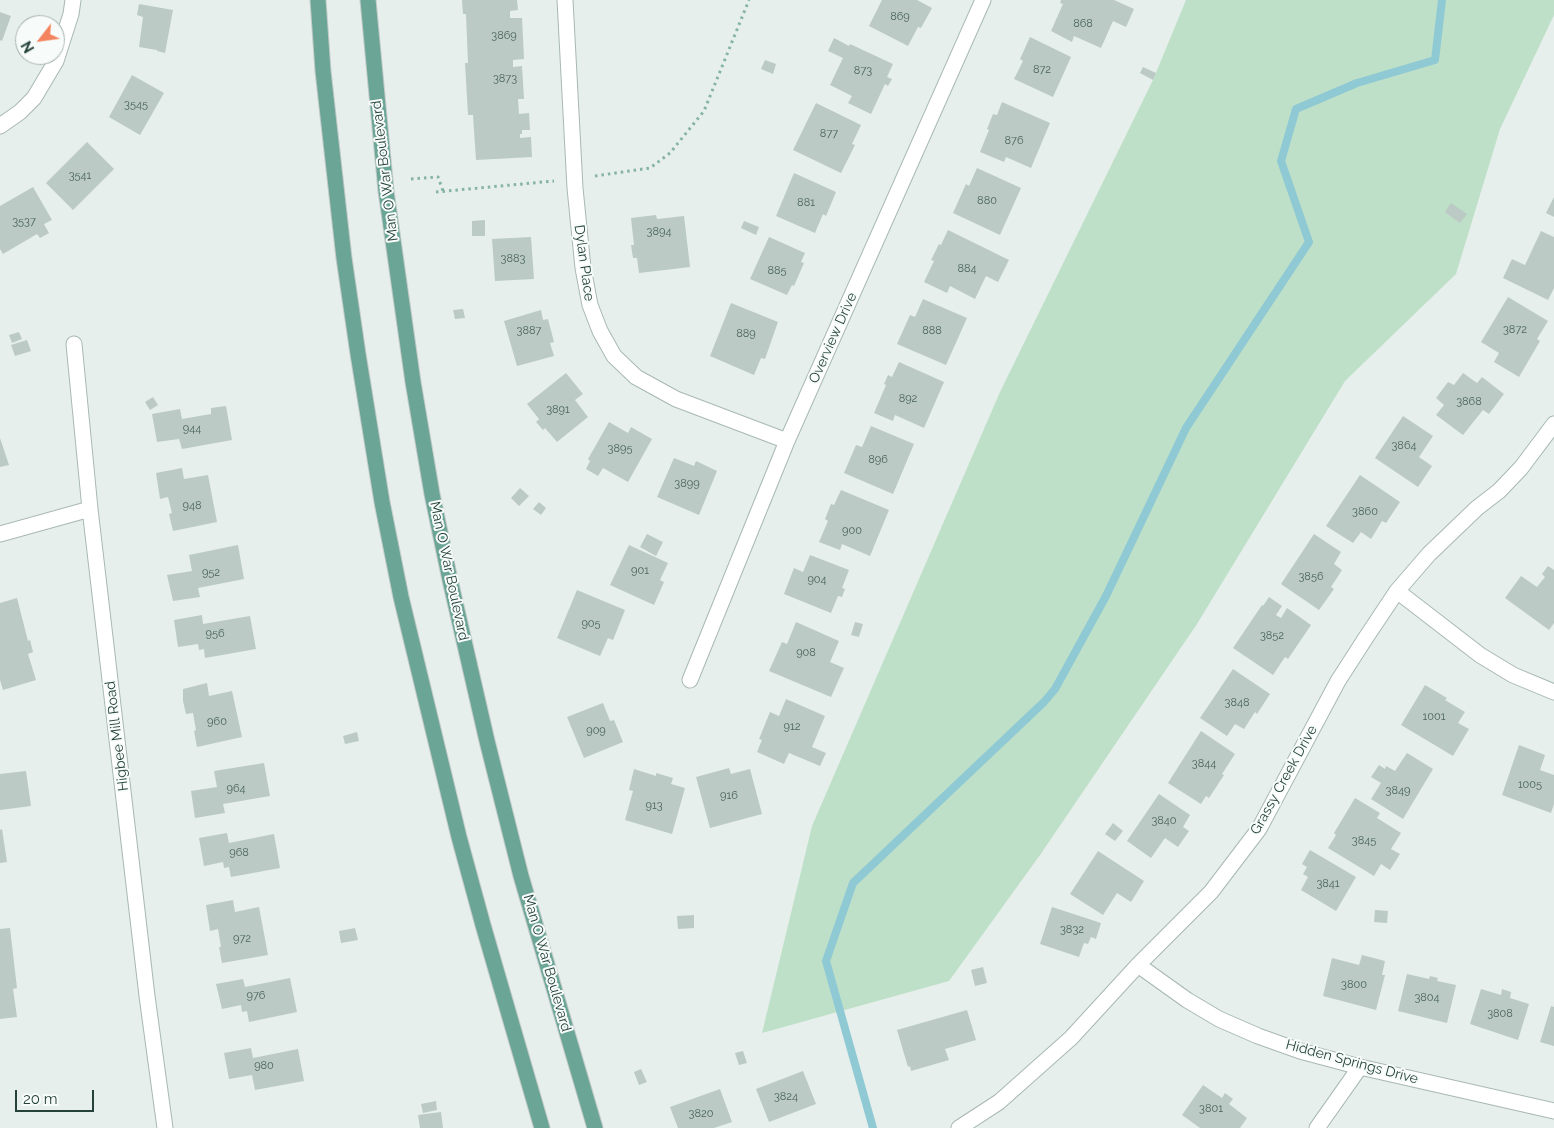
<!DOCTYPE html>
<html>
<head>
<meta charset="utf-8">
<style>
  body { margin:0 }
  #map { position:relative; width:1554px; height:1128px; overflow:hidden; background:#e6efeb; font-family:Raleway,sans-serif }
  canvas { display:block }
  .north { position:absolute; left:15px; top:15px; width:50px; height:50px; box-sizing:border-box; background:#f7fbf9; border:1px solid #a3b1ad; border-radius:50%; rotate:240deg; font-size:14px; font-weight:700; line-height:20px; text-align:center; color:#24423a }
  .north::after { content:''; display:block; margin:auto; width:18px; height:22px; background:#f4845f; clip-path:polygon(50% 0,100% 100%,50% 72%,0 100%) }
  .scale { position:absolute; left:15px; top:1090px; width:79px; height:22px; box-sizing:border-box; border:2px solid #24423a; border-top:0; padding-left:6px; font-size:15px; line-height:18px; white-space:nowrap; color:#24423a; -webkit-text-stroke:4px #f7fbf9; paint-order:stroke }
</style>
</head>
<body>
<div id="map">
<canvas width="1554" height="1128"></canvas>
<div class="north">N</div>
<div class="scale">20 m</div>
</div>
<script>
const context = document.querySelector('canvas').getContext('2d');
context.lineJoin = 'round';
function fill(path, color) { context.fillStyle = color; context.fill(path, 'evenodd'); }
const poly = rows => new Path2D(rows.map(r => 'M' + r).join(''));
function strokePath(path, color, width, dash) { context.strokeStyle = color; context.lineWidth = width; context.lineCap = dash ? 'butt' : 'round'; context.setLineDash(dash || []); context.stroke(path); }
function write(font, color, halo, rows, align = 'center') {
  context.font = font + ' Raleway,sans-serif'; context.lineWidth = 4; context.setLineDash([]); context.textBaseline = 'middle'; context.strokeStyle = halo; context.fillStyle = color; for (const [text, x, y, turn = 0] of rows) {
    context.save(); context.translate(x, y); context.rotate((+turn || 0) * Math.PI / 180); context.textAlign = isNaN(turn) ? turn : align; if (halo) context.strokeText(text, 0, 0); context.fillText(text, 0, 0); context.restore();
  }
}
const green = poly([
  [1186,0,1554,0,1554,15,1500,129,1456,274,1345,381,1197,624,1040,855,949,981,762,1033,812,826,1000,392,1153,80]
]);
const stream = poly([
  [873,1128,826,961,853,883,1044,702,1055,689,1106,596,1186,428,1309,242,1281,161,1296,109,1357,83,1435,60,1442,0]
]);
const building = poly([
  [462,0,517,0,518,10,510,11,510,18,522,18,524,59,513,60,513,67,522,66,524,99,518,99,519,114,529,113,530,130,522,130,522,134,520,134,520,138,531,137,532,157,476,160,473,115,468,115,465,63,468,63,466,14,463,14],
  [882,0,917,0,932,8,921,28,918,27,908,46,869,26],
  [1061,0,1114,0,1134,9,1126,27,1113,21,1101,48,1074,36,1072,42,1051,31,1063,4,1060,3],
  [139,4,173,10,165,53,157,51,157,50,139,47,143,17,137,15],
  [0,12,11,16,2,41,0,40],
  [1030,37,1071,57,1053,97,1014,79,1023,61,1020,59],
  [834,38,849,46,850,44,893,64,887,77,892,79,888,86,885,84,871,114,848,103,852,96,830,85,843,58,828,51],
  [765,60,776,64,773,74,761,69],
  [1143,67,1156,73,1153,80,1140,73],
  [132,75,164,93,140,135,109,117],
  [1002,102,1050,123,1031,168,1006,157,1004,162,980,152,989,130,987,129,993,114,997,115],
  [816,103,861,125,852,144,855,145,841,173,793,150],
  [87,142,114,169,73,210,46,183],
  [977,168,1021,188,1000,235,953,213,966,184,969,186],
  [794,173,836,192,826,216,823,214,815,233,776,216],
  [33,187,52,220,44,224,49,233,40,238,37,234,3,254,0,249,0,206],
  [1554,197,1554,217,1546,213],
  [1451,203,1467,214,1460,223,1445,212],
  [656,215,657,219,684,216,690,267,639,273,637,258,633,258,631,245,634,245,631,218],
  [485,220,485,236,472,236,472,221],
  [744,221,759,227,756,235,741,228],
  [948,230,1009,260,998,282,986,276,975,299,950,286,947,293,924,282,934,261,931,260,939,244,941,245],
  [1541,231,1554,237,1554,288,1548,300,1503,278,1512,259,1525,265],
  [531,237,534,279,495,281,492,239],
  [769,237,805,253,801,262,804,263,794,286,792,285,787,295,750,279],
  [1508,297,1548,321,1537,339,1540,341,1519,377,1494,362,1499,353,1481,342],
  [923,299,967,318,946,365,897,344,910,315,915,317],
  [731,303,778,322,765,359,761,358,754,375,710,356],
  [463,309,465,318,455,319,453,310],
  [541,310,543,320,548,319,554,342,550,343,554,356,517,366,504,321],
  [19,332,22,339,12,343,9,335],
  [27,340,31,351,15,356,11,345],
  [899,362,944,382,924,428,895,415,893,421,874,413,886,385,884,384,888,375,892,377],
  [566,373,583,394,575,400,588,417,557,442,545,428,543,430,536,422,539,419,527,404],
  [1463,373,1477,383,1482,377,1504,394,1489,414,1483,410,1463,435,1436,415,1444,405,1436,398,1448,382,1454,385],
  [153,397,158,405,150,410,145,402],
  [226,406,232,440,182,449,179,439,157,442,152,414,180,409,182,419,211,414,211,408],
  [1403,416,1433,436,1419,457,1432,466,1418,487,1375,458],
  [609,422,628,433,631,427,652,439,628,482,603,468,598,476,586,469,590,461,588,459],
  [871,426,914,444,893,494,844,473,856,445,862,447],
  [0,438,9,465,0,467],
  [674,458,694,466,696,461,717,471,699,515,657,497],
  [182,468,184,479,208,475,217,522,173,531,169,514,172,513,168,497,160,499,156,473],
  [1360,475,1400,502,1386,523,1382,521,1371,539,1361,532,1353,543,1326,526],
  [520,488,529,496,519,506,511,498],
  [841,490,889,510,870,556,842,544,840,550,819,542,828,521,825,519,831,504,834,505],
  [539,502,546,508,541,515,533,509],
  [647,534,663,542,656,556,640,547],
  [1314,534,1341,552,1334,564,1342,570,1331,587,1334,589,1319,610,1281,584],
  [238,545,244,579,198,588,200,597,173,601,167,575,192,571,189,555],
  [629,545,668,563,660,580,664,582,654,605,610,585],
  [810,555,849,570,842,588,845,589,842,597,838,596,831,613,784,594,794,568,803,572],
  [1548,566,1554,570,1554,623,1549,630,1505,598,1521,576,1537,587,1545,577,1542,574],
  [577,590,625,610,613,640,608,638,600,656,557,638],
  [1269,597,1282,606,1276,615,1281,618,1287,608,1311,625,1288,659,1285,657,1273,675,1233,648,1262,605,1263,606],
  [17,598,28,641,30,640,33,652,28,654,36,680,3,690,0,680,0,603],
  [202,615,203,624,250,616,256,649,205,658,204,649,199,650,198,644,178,647,174,620],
  [796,622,839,641,830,662,844,668,831,697,769,671,782,642,787,644],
  [855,622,863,624,859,637,851,635],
  [1233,669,1270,694,1257,714,1255,712,1244,729,1235,724,1227,736,1200,718],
  [207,683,209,696,232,691,242,737,197,747,194,731,196,730,193,713,186,714,183,701,183,689],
  [1425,685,1447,698,1445,700,1465,712,1458,723,1469,729,1453,756,1401,725],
  [786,699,825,716,812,747,826,753,820,766,789,753,784,764,757,752,762,740,759,739,770,712,779,716],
  [603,703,610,721,614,720,623,742,584,758,567,717],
  [1201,731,1235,754,1222,774,1224,775,1209,798,1206,796,1201,804,1168,783],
  [357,732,359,741,345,744,343,736],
  [1519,745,1545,755,1540,770,1554,775,1554,804,1551,813,1502,795],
  [1407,753,1433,769,1403,819,1371,799,1381,783,1371,777,1379,765,1385,769,1386,766,1395,771],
  [264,763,270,796,223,804,225,813,195,818,191,791,217,787,214,771],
  [729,768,731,774,750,769,762,814,710,828,696,777],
  [634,769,656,776,656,773,673,778,671,784,685,788,672,834,625,820,633,791,629,790],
  [26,771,31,806,0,810,0,774],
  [1159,794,1190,815,1183,827,1189,831,1178,847,1165,838,1151,858,1127,841],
  [1355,798,1380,813,1377,818,1401,833,1391,849,1400,854,1390,870,1381,864,1374,876,1328,848,1336,835,1334,833],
  [1113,823,1123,831,1115,841,1105,834],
  [2,829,7,862,0,863,0,830],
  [227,833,229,843,274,834,280,868,231,877,229,867,224,868,223,862,204,866,199,838],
  [1310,850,1356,877,1336,911,1301,890,1308,877,1303,874,1307,867,1302,864],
  [1098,851,1144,881,1131,902,1117,893,1103,915,1070,894],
  [233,900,235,912,259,907,268,955,222,963,219,947,221,947,218,929,210,931,206,905],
  [1052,907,1101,923,1096,939,1091,937,1088,944,1084,943,1079,957,1040,944],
  [1375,910,1388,911,1387,923,1374,922],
  [694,915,694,928,678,929,677,916],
  [10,928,17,988,13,989,17,1017,0,1019,0,929],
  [355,928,358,940,341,943,339,931],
  [1362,955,1385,961,1382,975,1385,975,1376,1010,1323,996,1332,958,1359,965],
  [983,967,987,983,975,986,971,970],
  [1407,974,1429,979,1430,976,1438,978,1437,981,1456,985,1447,1023,1398,1011],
  [290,978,297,1012,249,1022,247,1011,242,1012,241,1005,222,1009,216,984,243,979,245,987],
  [1481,989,1501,995,1502,989,1511,992,1510,998,1529,1004,1518,1040,1470,1024],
  [1551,1006,1554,1007,1554,1046,1540,1042],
  [967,1010,976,1040,945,1049,949,1060,911,1071,910,1066,908,1067,897,1030],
  [251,1048,253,1058,298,1049,304,1081,255,1090,252,1075,229,1079,224,1053],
  [743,1051,747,1063,739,1065,735,1053],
  [641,1069,647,1082,639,1085,634,1072],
  [803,1071,816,1104,769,1122,756,1089],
  [1203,1085,1222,1098,1225,1093,1233,1099,1229,1104,1247,1118,1240,1128,1200,1128,1182,1115],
  [720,1089,732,1122,714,1128,678,1128,670,1107],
  [436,1101,437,1110,423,1113,421,1104],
  [441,1112,443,1128,420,1128,418,1115]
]);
const path = poly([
  [595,176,650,168,670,153,704,111,749,0],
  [411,179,438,177,443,191],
  [436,192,554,181]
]);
const minor = poly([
  [565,0,575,188,583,268,590,305,600,331,614,356,636,377,676,399,787,441],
  [0,126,20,112,34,98,56,61,71,14,73,0],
  [74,344,90,509,147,996,165,1128],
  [0,534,90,509],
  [1397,591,1480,655,1513,675,1554,692],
  [690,680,787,441,983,0],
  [1138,965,1187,1000,1219,1019,1258,1036,1300,1051,1360,1067,1554,1111],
  [959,1128,999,1102,1071,1038,1138,965,1211,892,1259,829,1338,681,1365,639,1397,591,1429,554,1477,508,1499,491,1521,468,1554,424],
  [1317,1128,1360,1067]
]);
const major = poly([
  [318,0,323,71,344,258,358,354,382,502,401,597,459,837,483,925,542,1128],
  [368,0,386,191,413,382,432,494,450,580,487,741,521,876,595,1128]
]);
const numberNames = [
  ["869",900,17],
  ["868",1083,24],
  ["3869",504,36],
  ["872",1042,70],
  ["873",863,71],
  ["3873",505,79],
  ["3545",136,105],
  ["877",829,134],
  ["876",1014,141],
  ["3541",80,176],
  ["880",987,201],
  ["881",806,203],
  ["3537",24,222],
  ["3894",659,232],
  ["3883",513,259],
  ["884",967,269],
  ["885",777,271],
  ["3872",1515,330],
  ["3887",529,331],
  ["888",932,331],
  ["889",746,334],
  ["892",908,399],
  ["3868",1469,402],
  ["3891",558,410],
  ["944",192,429],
  ["3864",1404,446],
  ["3895",620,449],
  ["896",878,460],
  ["3899",687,484],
  ["948",192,506],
  ["3860",1365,512],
  ["900",852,531],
  ["901",640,571],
  ["952",211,573],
  ["3856",1311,577],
  ["904",817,580],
  ["905",591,624],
  ["956",215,634],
  ["3852",1272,636],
  ["908",806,653],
  ["3848",1237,703],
  ["1001",1434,717],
  ["960",217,722],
  ["912",792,727],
  ["909",596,731],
  ["3844",1204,764],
  ["1005",1530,785],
  ["964",236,789],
  ["3849",1398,791],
  ["916",729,796],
  ["913",654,806],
  ["3840",1164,821],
  ["3845",1364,841],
  ["968",239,853],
  ["3841",1328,884],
  ["3832",1072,930],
  ["972",242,939],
  ["3800",1354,985],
  ["976",256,996],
  ["3804",1427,998],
  ["3808",1500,1014],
  ["980",264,1066],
  ["3824",786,1097],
  ["3801",1211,1109],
  ["3820",701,1114]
];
const streetNames = [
  ["Man O War Boulevard",385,171,-97],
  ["Dylan Place",584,263,82],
  ["Overview Drive",833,338,-66],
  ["Man O War Boulevard",449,571,78],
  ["Higbee Mill Road",117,736,-97],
  ["Grassy Creek Drive",1284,780,-61],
  ["Man O War Boulevard",547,963,74],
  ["Hidden Springs Drive",1352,1062,15]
];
fill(green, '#bfe0c8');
strokePath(stream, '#8ec9d4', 8);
fill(building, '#bbcac4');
strokePath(minor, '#a8b8b2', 17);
strokePath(major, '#c2cac8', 17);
strokePath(path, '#86b3a5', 3, [2.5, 4]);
strokePath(minor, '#fff', 15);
strokePath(major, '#6aa596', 15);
write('11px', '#4a645c', null, numberNames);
write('14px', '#24423a', '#f7fbf9', streetNames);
</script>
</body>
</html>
